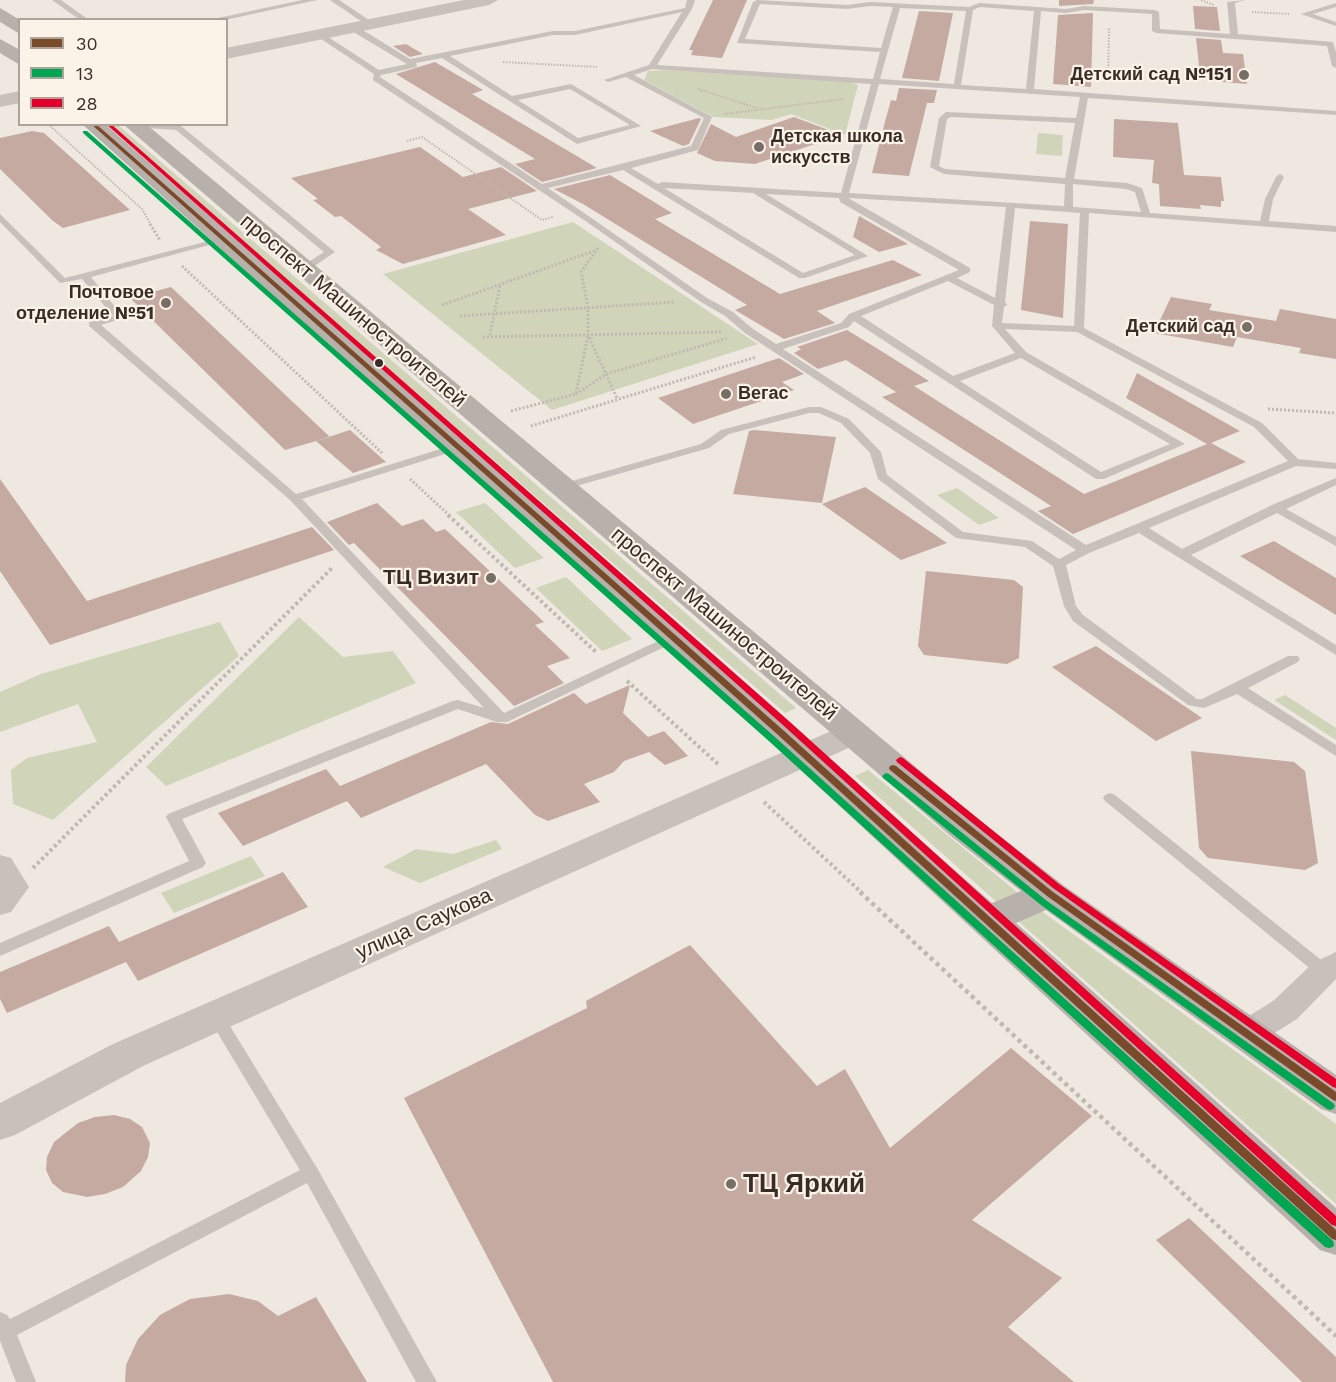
<!DOCTYPE html>
<html>
<head>
<meta charset="utf-8">
<style>
  body { margin:0 }
  #map { position:relative; width:1336px; height:1382px; overflow:hidden; background:#eee8e1; font-family:"Work Sans",sans-serif }
  canvas { display:block }
  .legend { position:absolute; left:18px; top:18px; width:210px; height:108px; box-sizing:border-box; background:#fbf2e8; border:2px solid #ada39b; margin:0; padding:8px 10px; list-style:none; font-size:18px; color:#392c27 }
  .legend li { display:flex; align-items:center; gap:12px; height:30px }
  .legend b { width:30px; border:2px solid #ada39b }
</style>
</head>
<body>
<div id="map">
<canvas width="1336" height="1382"></canvas>
<ul class="legend">
<li><b style="height:8px;background:#7a4b2a"></b>30</li>
<li><b style="height:8px;background:#00a651"></b>13</li>
<li><b style="height:8px;background:#e4002b"></b>28</li>
</ul>
</div>
<script>
const context = document.querySelector('canvas').getContext('2d');
context.lineJoin = 'round';
function fill(path, color) { context.fillStyle = color; context.fill(path, 'evenodd'); }
const poly = rows => new Path2D(rows.map(r => 'M' + r).join(''));
function strokePath(path, color, width, dash) { context.strokeStyle = color; context.lineWidth = width; context.lineCap = dash ? 'butt' : 'round'; context.setLineDash(dash || []); context.stroke(path); }
function write(font, color, halo, rows, align = 'center') {
  context.font = font + ' "Work Sans",sans-serif'; context.lineWidth = 4.5; context.setLineDash([]); context.textBaseline = 'middle'; context.strokeStyle = halo; context.fillStyle = color; for (const [text, x, y, turn = 0] of rows) {
    context.save(); context.translate(x, y); context.rotate((+turn || 0) * Math.PI / 180); context.textAlign = isNaN(turn) ? turn : align; if (halo) context.strokeText(text, 0, 0); context.fillText(text, 0, 0); context.restore();
  }
}
const green = poly([
  [665,70,849,81,858,85,845,135,791,114,772,120,713,117,644,80,648,71],
  [108,125,118,125,796,708,785,713],
  [1038,133,1063,135,1062,156,1036,154],
  [573,222,758,344,552,410,383,274],
  [957,488,999,518,979,525,937,495],
  [485,503,544,558,515,568,456,512],
  [566,577,632,639,602,651,536,588],
  [299,617,343,657,393,651,416,683,166,786,146,767],
  [220,622,239,656,53,820,13,804,11,770,27,758,97,742,78,704,0,732,0,692,41,674],
  [1285,695,1336,728,1336,740,1274,700],
  [868,770,1033,905,1336,1124,1336,1204,855,776],
  [496,840,502,849,420,883,383,867,416,849,453,854],
  [251,856,265,876,174,913,161,893]
]);
const building = poly([
  [713,0,747,0,722,58,691,55,693,50,689,50],
  [1059,0,1094,0,1093,4,1059,6],
  [1193,6,1217,7,1220,31,1195,29],
  [919,11,953,13,939,81,902,78],
  [1093,13,1091,87,1053,84,1058,15],
  [1196,38,1221,40,1223,53,1243,54,1247,84,1222,82,1220,68,1199,66],
  [406,44,423,54,410,57,393,46],
  [435,62,483,90,472,94,597,168,542,182,515,164,535,159,396,74],
  [899,88,937,90,934,103,927,103,909,176,872,173,886,118,891,100,896,101],
  [794,117,842,135,755,164,715,161,697,153,711,124,736,137],
  [699,118,701,119,689,144,683,146,650,131],
  [1114,119,1178,123,1184,175,1221,177,1224,201,1221,201,1221,207,1200,205,1201,209,1160,206,1159,184,1152,183,1154,160,1113,157],
  [32,131,44,133,130,210,63,228,53,221,0,169,0,138],
  [420,147,463,177,501,167,537,191,468,209,506,235,403,264,376,250,381,247,341,216,335,217,313,200,318,199,291,178],
  [610,175,672,213,655,219,780,294,893,260,922,275,817,311,835,323,784,339,735,310,747,305,583,204,554,189],
  [859,216,908,244,879,252,853,237],
  [1030,221,1068,224,1063,318,1021,310],
  [171,287,330,437,285,450,130,298],
  [1171,297,1212,304,1209,310,1276,321,1280,309,1336,319,1336,359,1299,353,1301,348,1237,337,1233,347,1154,333],
  [847,330,878,349,929,381,896,392,846,360,818,369,794,353,801,349,797,347],
  [779,358,804,374,782,382,794,390,693,424,658,398],
  [1137,373,1240,431,1211,443,1246,462,1073,534,1038,511,1051,506,882,397,914,386,1084,494,1207,444,1126,398],
  [350,430,386,462,353,473,316,441],
  [754,430,836,437,822,503,733,494,749,431],
  [0,479,87,601,312,527,334,550,50,645,0,571],
  [865,487,947,543,901,560,822,504],
  [377,503,402,526,423,519,436,532,445,529,544,622,535,625,570,658,547,666,564,683,514,706,354,543,349,545,327,522],
  [1274,541,1336,578,1336,615,1240,556],
  [926,571,1014,580,1023,587,1019,658,1007,664,924,655,918,646],
  [1096,646,1202,718,1156,741,1052,667],
  [630,685,623,713,648,737,664,731,688,756,665,765,649,752,624,761,614,772,584,784,600,802,548,821,535,815,486,764,361,818,347,801,243,846,218,813,326,769,340,786,491,722,508,724,574,693,586,704],
  [1191,751,1294,762,1305,771,1318,863,1305,870,1208,858,1199,848],
  [283,872,308,907,138,981,126,962,7,1013,0,999,0,972,109,926,119,942],
  [690,945,817,1086,845,1069,890,1148,1011,1048,1092,1116,972,1220,1062,1278,1008,1327,1074,1382,553,1382,404,1098,587,1008,586,1001],
  [114,1115,130,1119,142,1127,150,1143,148,1157,141,1171,123,1187,105,1194,87,1197,63,1192,52,1183,46,1170,47,1157,54,1142,78,1123,95,1117],
  [1189,1218,1336,1357,1336,1382,1302,1382,1156,1240],
  [229,1294,258,1301,278,1316,316,1297,367,1382,125,1382,126,1365,138,1339,160,1315,190,1299]
]);
const pathFar3 = poly([
  [1201,0,1214,5],
  [1252,12,1289,14],
  [503,62,597,67],
  [1108,81,1109,28],
  [698,89,757,108],
  [724,114,844,99],
  [48,124,142,209,151,225],
  [407,141,422,137,542,220,553,217]
]);
const pathFar2 = poly([
  [150,224,160,240],
  [598,248,581,272,588,308,588,335,617,398],
  [182,266,382,453],
  [442,305,597,250],
  [460,316,675,302],
  [490,335,500,285],
  [483,337,722,332],
  [576,394,606,374,728,338],
  [1268,409,1336,413],
  [511,411,576,394,588,335],
  [531,426,756,357],
  [410,479,450,516]
]);
const pathFar1 = poly([
  [448,515,597,653],
  [627,681,719,765],
  [764,802,862,893],
  [33,868,333,567]
]);
const path = poly([
  [860,892,1336,1336]
]);
const service = poly([
  [52,0,61,0,89,20,80,20,52,0],
  [302,0,317,0,225,20,209,20,302,0],
  [330,0,339,0,375,24,368,26,330,0],
  [687,0,695,0,692,9,657,65,873,79,880,52,737,43,753,2,757,0,847,5,870,2,969,7,979,3,1066,9,1084,6,1155,10,1159,12,1160,29,1230,34,1227,2,1245,0,1235,3,1238,34,1333,42,1336,52,1336,68,1332,66,1327,46,1156,33,1152,31,1152,14,1084,10,1066,13,1041,11,1034,89,1336,111,1336,115,1088,98,1074,179,1127,183,1142,188,1150,213,1260,221,1265,199,1276,177,1280,174,1284,177,1273,199,1269,221,1336,226,1336,232,1089,213,1084,328,1262,423,1298,459,1336,463,1336,469,1296,466,1149,528,1182,549,1272,505,1336,478,1336,485,1286,509,1336,537,1336,546,1277,513,1191,555,1336,645,1336,655,1139,533,1089,553,1066,565,1076,606,1083,615,1197,699,1202,699,1288,656,1298,656,1300,659,1298,662,1248,688,1336,745,1336,756,1237,694,1204,708,1188,705,1073,621,1064,606,1053,566,1025,547,956,538,878,479,870,453,841,423,819,413,809,413,729,434,709,448,566,489,558,489,556,487,558,485,701,444,721,430,809,407,821,407,849,419,881,452,887,475,963,532,1032,541,1059,559,1076,550,745,333,725,316,701,302,584,220,373,80,374,74,315,35,322,33,379,70,407,64,350,30,350,26,356,26,410,59,553,31,575,31,685,8,687,0],
  [760,4,847,9,870,6,893,7,881,48,745,39,760,4],
  [980,7,1034,11,1026,89,961,85,973,10,980,7],
  [900,8,966,11,954,84,880,79,900,8],
  [682,12,649,65,604,80,608,82,626,77,704,118,691,146,542,184,380,77,381,75,417,67,416,63,442,58,577,144,641,126,571,84,512,96,450,56,553,35,575,35,682,12],
  [652,69,871,84,841,193,662,182,658,184,631,168,698,150,712,117,634,75,652,69],
  [879,84,1080,97,1076,118,946,112,939,118,930,167,944,174,1065,184,1064,206,849,193,879,84],
  [570,89,630,125,578,138,518,100,570,89],
  [951,117,1075,123,1065,178,945,169,939,166,947,119,951,117],
  [623,170,799,278,805,278,868,256,766,194,839,198,840,202,959,270,849,314,841,323,776,344,753,329,733,312,707,298,548,188,623,170],
  [1073,184,1126,189,1135,192,1141,212,1073,207,1073,184],
  [664,188,753,193,855,255,803,273,664,188],
  [848,198,1006,207,995,298,957,278,970,272,970,268,848,198],
  [1015,208,1080,213,1074,326,1002,323,1004,307,1007,305,1005,302,1015,208],
  [948,281,994,305,992,326,1015,353,953,376,861,316,948,281],
  [854,321,1096,479,1104,479,1185,444,1026,352,1005,329,1077,332,1254,427,1288,461,1086,545,783,349,849,327,854,321],
  [1021,358,1170,444,1101,472,960,381,1021,358],
  [1336,3,1336,7,1313,14,1336,22,1336,26,1301,14,1336,3],
  [129,124,181,126,335,252,307,271,301,271,301,267,324,252,176,130,133,127,129,124],
  [0,214,65,278,224,237,224,241,91,277,124,318,101,325,296,494,453,445,461,445,461,449,302,499,504,713,669,636,679,636,681,639,507,722,497,722,458,709,182,819,206,863,203,867,0,956,0,943,189,861,166,817,168,814,453,701,458,700,484,708,290,500,89,326,89,322,113,316,82,279,60,283,0,222,0,214],
  [1110,793,1115,795,1330,967,1332,971,1330,975,1324,977,1318,975,1105,801,1103,798,1105,795,1110,793],
  [216,1011,222,1013,317,1168,437,1382,416,1382,307,1183,17,1335,36,1382,16,1382,0,1341,0,1312,7,1315,10,1319,300,1170,208,1017,210,1013,216,1011]
]);
const minor = poly([
  [0,855,11,858,29,887,11,912,0,915,0,855],
  [1336,952,1336,979,1297,1019,1260,1042,1248,1046,1236,1042,1231,1033,1236,1024,1273,1001,1313,963,1336,952]
]);
const tertiary = poly([
  [464,0,498,0,489,5,226,59,226,48,464,0],
  [20,91,20,103,0,107,0,95,20,91],
  [852,722,864,725,869,733,864,741,143,1066,15,1135,0,1140,0,1103,113,1044,852,722]
]);
const secondary = poly([
  [0,8,20,20,20,34,0,22,0,8],
  [0,39,20,50,20,65,0,53,0,39],
  [82,124,105,124,992,903,1021,891,952,837,123,124,146,124,978,819,1063,885,1336,1075,1336,1114,1321,1109,1046,910,1016,923,1336,1208,1336,1255,1320,1250,768,740,82,124]
]);
const bus1 = poly([
  [91,124,96,124,783,730,1336,1230,1336,1240,1332,1239,777,734,91,124],
  [893,765,896,766,1053,892,1336,1092,1336,1101,1333,1100,1047,896,890,770,889,768,890,766,893,765]
]);
const bus2 = poly([
  [83,131,87,131,776,738,1333,1241,1334,1244,1333,1247,1329,1248,1325,1247,770,742,83,133,83,131],
  [886,773,889,774,1047,901,1333,1103,1335,1106,1333,1109,1330,1110,1327,1109,1041,905,883,778,882,776,886,773]
]);
const bus3 = poly([
  [106,124,111,124,790,722,1336,1216,1336,1226,1332,1225,784,726,106,124],
  [900,757,903,758,1059,884,1336,1079,1336,1088,1333,1087,1053,888,897,762,896,760,900,757]
]);
const markers = [
  [1244,75,6,"#786e68"],
  [759,147,6,"#786e68"],
  [166,303,6,"#786e68"],
  [1247,327,6,"#786e68"],
  [379,363,5,"#392c27"],
  [726,394,6,"#786e68"],
  [491,578,6,"#786e68"],
  [731,1184,6,"#786e68"]
];
const farPoinames = [
  ["Детский сад №151",1232,75],
  ["Детская школа",771,137,"left"],
  ["искусств",771,158,"left"],
  ["Почтовое",154,293],
  ["отделение №51",154,314],
  ["Детский сад",1235,327],
  ["Вегас",738,394,"left"]
];
const streetNames = [
  ["проспект Машиностроителей",353,311,40],
  ["проспект Машиностроителей",724,624,40],
  ["улица Саукова",424,924,-24]
];
const poiNames = [
  ["ТЦ Визит",479,578]
];
const nearPoinames = [
  ["ТЦ Яркий",743,1184]
];
fill(green, '#d0d5b9');
fill(building, '#c4aaa1');
strokePath(pathFar3, '#c1b8b2', 2, [1.5, 1.5]);
strokePath(pathFar2, '#c1b8b2', 3, [2, 2]);
strokePath(pathFar1, '#c1b8b2', 4, [3, 3]);
strokePath(path, '#c1b8b2', 4.5, [4, 4]);
fill(service, '#c8c0ba');
fill(minor, '#c8c0ba');
fill(tertiary, '#c8c0ba');
fill(secondary, '#b8b0aa');
fill(bus1, '#7a4b2a');
fill(bus2, '#00a651');
fill(bus3, '#e4002b');
for (const [x, y, r, color] of markers) { const dot = new Path2D(); dot.arc(x, y, r, 0, 2 * Math.PI); context.fillStyle = color; context.fill(dot); strokePath(dot, '#fbf2e8', 2); }
write('bold 18px', '#392c27', '#fbf2e8', farPoinames, 'right');
write('21px', '#392c27', '#fbf2e8', streetNames);
write('bold 21px', '#392c27', '#fbf2e8', poiNames, 'right');
write('bold 26px', '#392c27', '#fbf2e8', nearPoinames, 'left');
</script>
</body>
</html>
